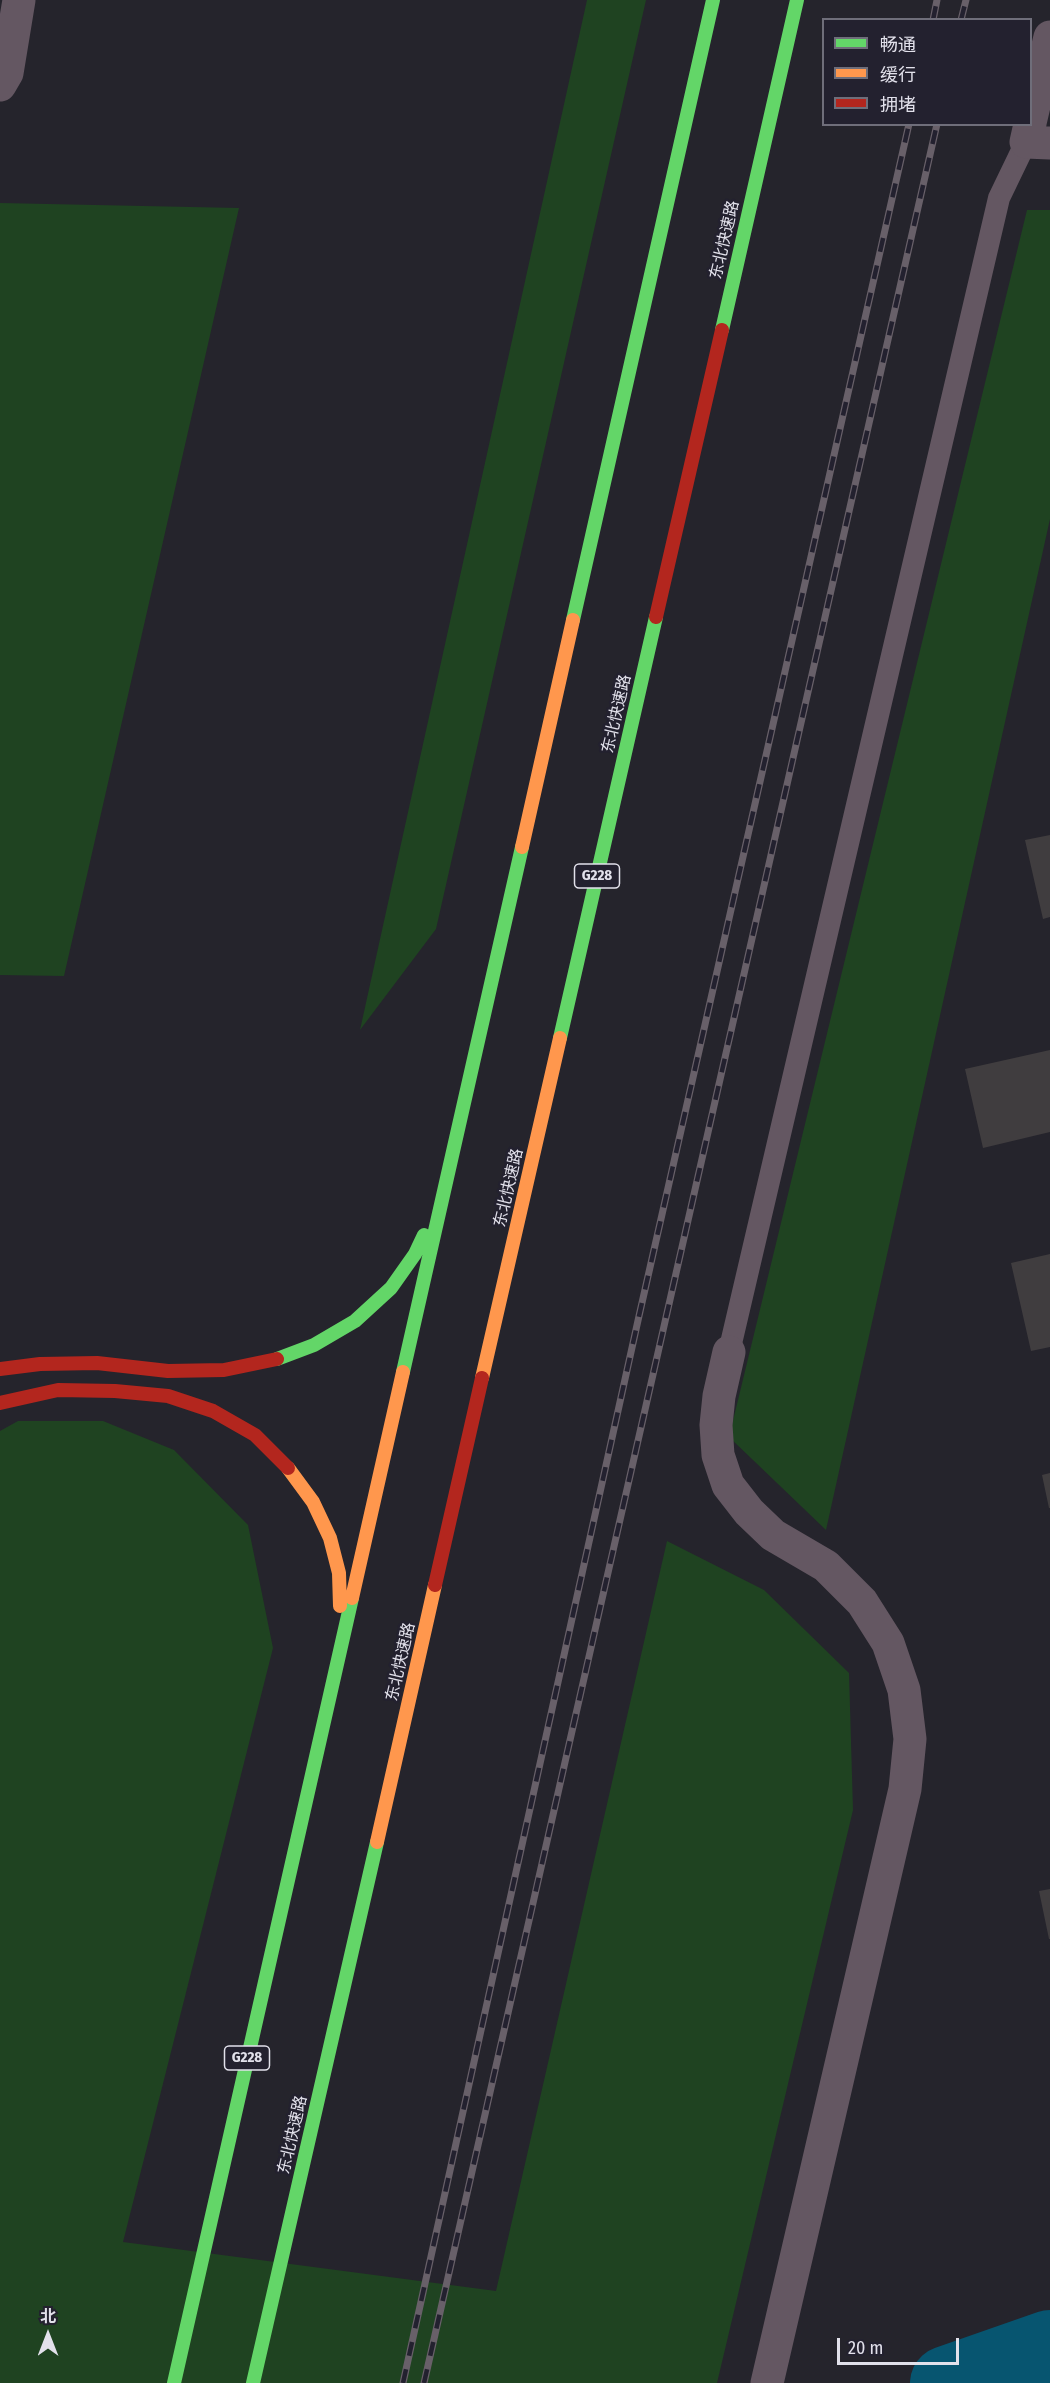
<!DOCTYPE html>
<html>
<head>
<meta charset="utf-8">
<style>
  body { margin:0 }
  #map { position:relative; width:1050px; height:2383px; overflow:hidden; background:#25242c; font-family:"Fira Sans Condensed","Noto Sans SC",sans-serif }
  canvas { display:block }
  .legend { position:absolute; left:822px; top:18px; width:210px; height:108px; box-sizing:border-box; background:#23212f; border:2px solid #6f6e7a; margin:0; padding:8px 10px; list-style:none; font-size:18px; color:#e2e1eb }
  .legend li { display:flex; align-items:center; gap:12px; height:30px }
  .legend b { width:30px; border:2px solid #6f6e7a }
  .north { position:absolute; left:18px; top:2305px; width:60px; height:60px; -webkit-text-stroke:4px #23212f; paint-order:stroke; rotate:0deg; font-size:16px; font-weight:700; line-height:24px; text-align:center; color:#e2e1eb }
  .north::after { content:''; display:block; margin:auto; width:21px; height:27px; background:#e2e1eb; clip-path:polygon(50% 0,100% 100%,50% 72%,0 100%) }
  .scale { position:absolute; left:837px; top:2338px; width:122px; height:27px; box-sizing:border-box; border:3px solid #e2e1eb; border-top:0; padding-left:8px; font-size:18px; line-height:21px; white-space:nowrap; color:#e2e1eb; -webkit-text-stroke:4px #23212f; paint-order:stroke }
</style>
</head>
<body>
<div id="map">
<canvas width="1050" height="2383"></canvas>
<ul class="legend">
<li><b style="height:8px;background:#63d668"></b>畅通</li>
<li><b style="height:8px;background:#ff974d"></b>缓行</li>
<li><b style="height:8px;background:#b3261e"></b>拥堵</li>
</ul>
<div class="north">北</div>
<div class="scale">20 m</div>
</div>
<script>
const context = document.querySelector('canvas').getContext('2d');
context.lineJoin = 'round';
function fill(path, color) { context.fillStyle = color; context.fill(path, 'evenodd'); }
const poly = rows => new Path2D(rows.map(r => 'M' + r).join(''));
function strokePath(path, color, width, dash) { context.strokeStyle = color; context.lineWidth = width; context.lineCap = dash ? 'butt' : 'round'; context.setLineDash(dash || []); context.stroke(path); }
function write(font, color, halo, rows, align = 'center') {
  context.font = font + ' "Fira Sans Condensed","Noto Sans SC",sans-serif'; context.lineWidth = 5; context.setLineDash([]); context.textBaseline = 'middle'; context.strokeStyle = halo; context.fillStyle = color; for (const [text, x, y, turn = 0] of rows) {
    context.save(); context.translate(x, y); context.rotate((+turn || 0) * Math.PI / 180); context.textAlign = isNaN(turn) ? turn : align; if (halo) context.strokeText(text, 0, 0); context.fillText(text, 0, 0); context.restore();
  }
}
const green = poly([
  [587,0,646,0,436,929,360,1030],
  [0,203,239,208,64,976,0,975],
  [1027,210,1050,210,1050,519,826,1530,729,1437],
  [18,1421,103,1421,174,1450,248,1525,273,1648,123,2242,496,2291,667,1541,764,1590,849,1673,853,1810,717,2383,0,2383,0,1431]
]);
const river = poly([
  [947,2383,1050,2347]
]);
const building = poly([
  [1050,835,1050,917,1043,919,1025,840],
  [1050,1050,1050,1132,983,1148,965,1069],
  [1050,1254,1050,1347,1031,1351,1011,1263],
  [1050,1473,1050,1508,1049,1508,1042,1475],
  [1050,1889,1050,1939,1049,1939,1039,1891]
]);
const lane = poly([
  [729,1352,999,198,1026,142]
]);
const street = poly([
  [0,85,7,73,19,0],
  [1030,123,1050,37],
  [1030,124,1026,142,1050,143],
  [729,1352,719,1396,716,1425,718,1455,728,1485,749,1512,773,1535,826,1566,862,1602,888,1643,904,1690,910,1739,905,1789,767,2383]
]);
const fast = poly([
  [722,330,797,0],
  [573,620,713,0],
  [560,1038,656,617],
  [277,1359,314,1345,355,1321,391,1288,415,1254,424,1235],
  [403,1372,522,847],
  [174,2383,352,1598],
  [253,2383,377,1842]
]);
const slow = poly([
  [522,847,573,620],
  [482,1378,560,1038],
  [288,1468,313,1502,330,1538,339,1573,340,1606],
  [352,1598,403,1372],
  [377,1842,435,1585]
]);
const jam = poly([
  [656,617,722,330],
  [0,1369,40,1364,97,1363,168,1371,224,1370,277,1359],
  [0,1403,58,1390,115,1391,168,1396,213,1411,255,1435,288,1468],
  [435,1585,482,1378]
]);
const rail = poly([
  [933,20,937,0],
  [961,20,966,0],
  [403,2383,639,1316,909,124],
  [424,2383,937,124]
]);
const shields = [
  [597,876,45],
  [247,2058,45]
];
const shieldNames = [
  ["G228",597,876],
  ["G228",247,2058]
];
const streetNames = [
  ["东北快速路",725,240,-77],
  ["东北快速路",617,714,-77],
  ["东北快速路",509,1188,-77],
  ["东北快速路",401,1662,-77],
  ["东北快速路",293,2135,-77]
];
fill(green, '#1f4321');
strokePath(river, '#075570', 74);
fill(building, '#403d3f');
strokePath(lane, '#645762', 22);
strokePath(street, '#645762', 33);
strokePath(fast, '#63d668', 14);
strokePath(slow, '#ff974d', 14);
strokePath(jam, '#b3261e', 14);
strokePath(rail, '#686069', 7);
strokePath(rail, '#23212f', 4.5, [14]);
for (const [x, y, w] of shields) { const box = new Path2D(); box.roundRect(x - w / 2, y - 12, w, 24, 4.5); context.fillStyle = '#23212f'; context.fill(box); strokePath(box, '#e2e1eb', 1.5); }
write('bold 15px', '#e2e1eb', null, shieldNames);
write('16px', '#e2e1eb', '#23212f', streetNames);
</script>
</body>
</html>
